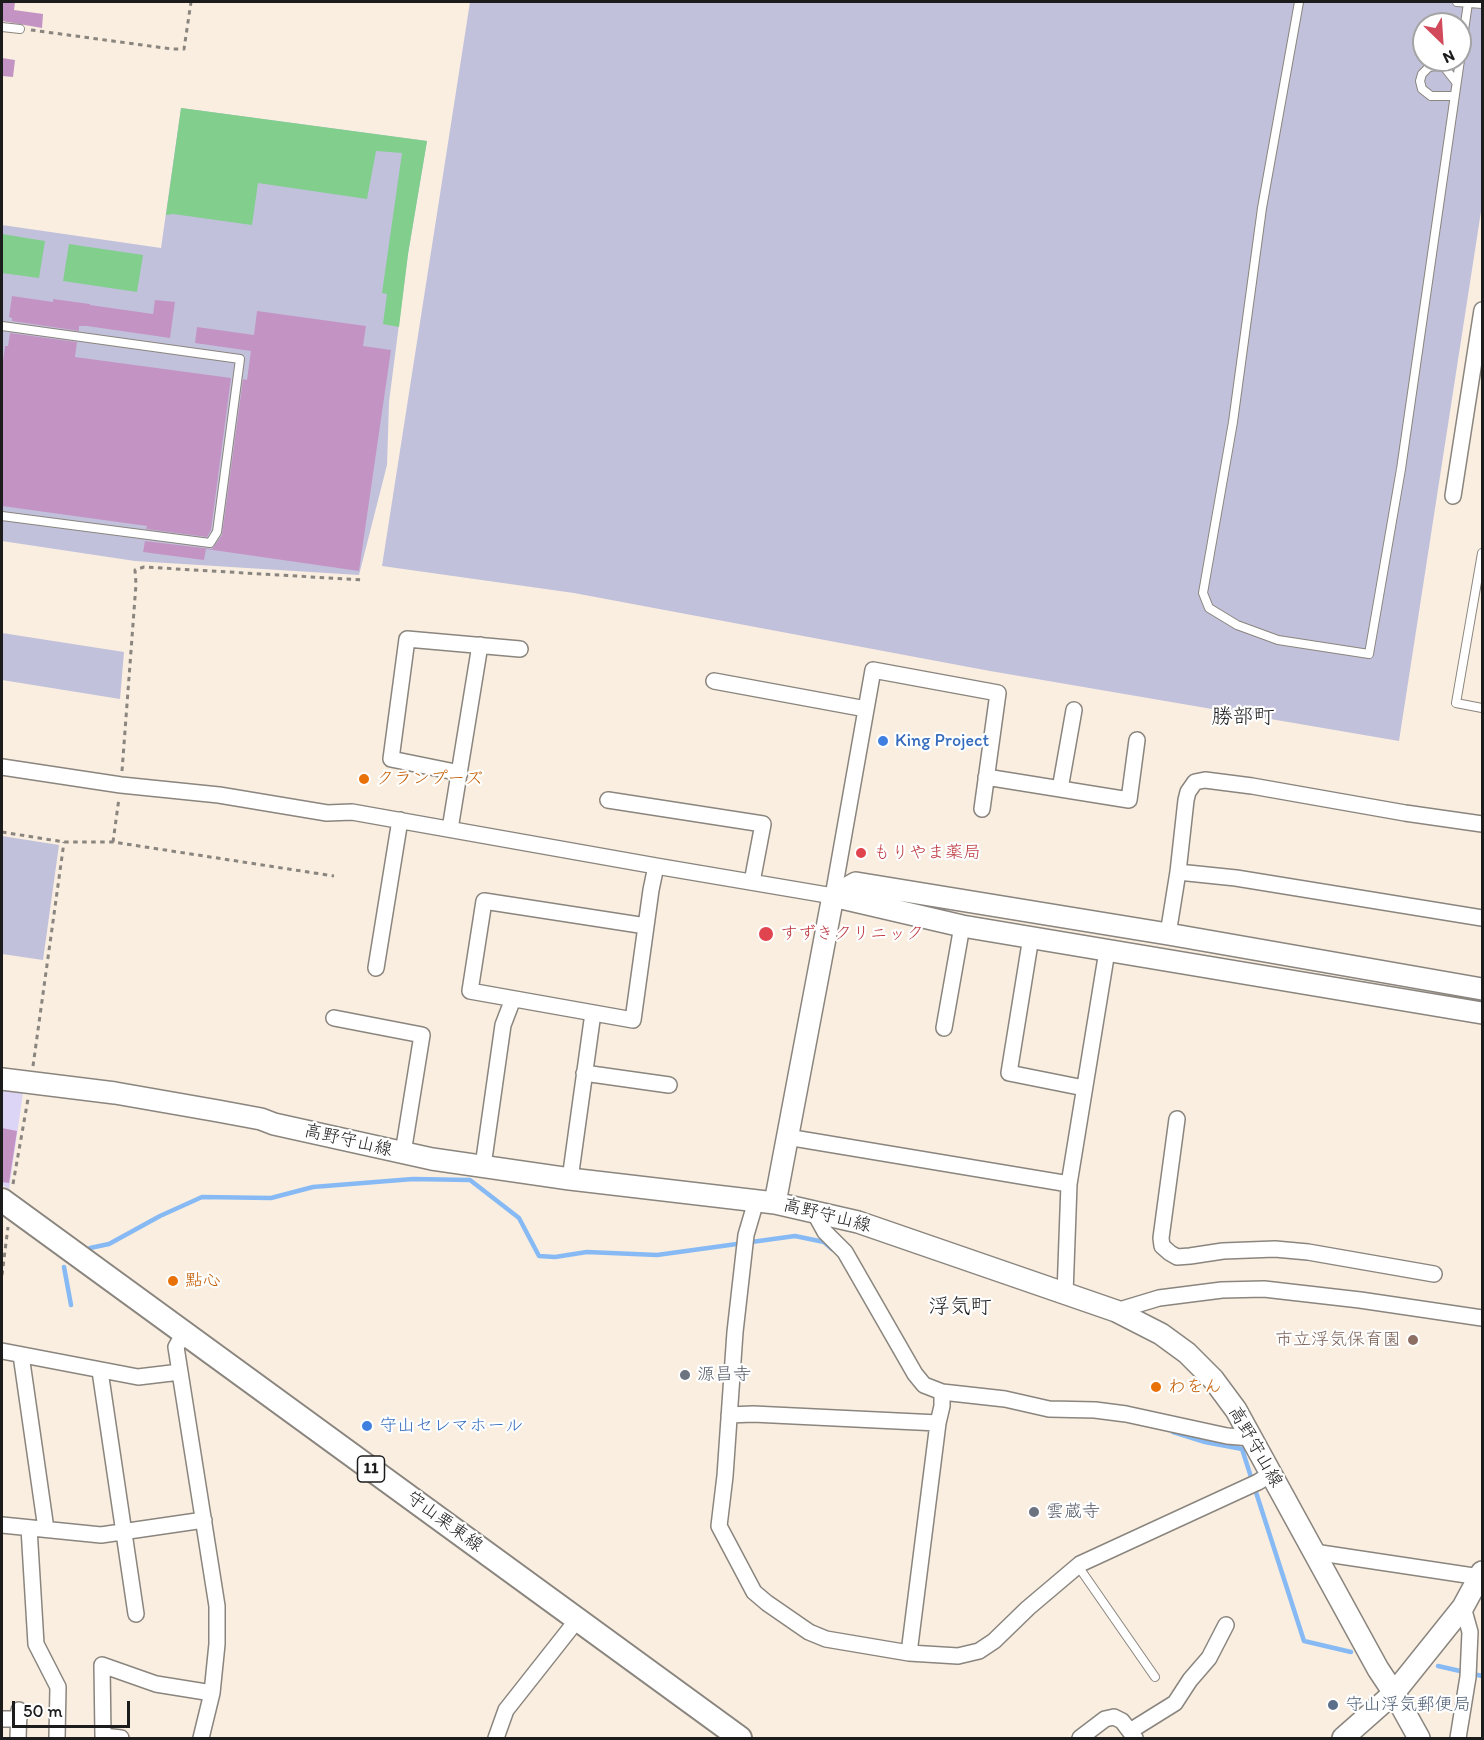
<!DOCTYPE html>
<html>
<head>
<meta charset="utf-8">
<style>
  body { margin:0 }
  #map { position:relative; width:1484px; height:1740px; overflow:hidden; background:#f9eee0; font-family:Itim,sans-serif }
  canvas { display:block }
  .frame { position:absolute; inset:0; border:3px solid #1c1c1c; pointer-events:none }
  .north { position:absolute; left:1412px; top:12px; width:60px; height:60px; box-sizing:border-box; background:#fff; border:2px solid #a4a4a4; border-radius:50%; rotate:155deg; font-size:16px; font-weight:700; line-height:24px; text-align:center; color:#1c1c1c }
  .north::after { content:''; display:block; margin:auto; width:21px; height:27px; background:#d1495b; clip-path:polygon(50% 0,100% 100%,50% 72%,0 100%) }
  .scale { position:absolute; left:12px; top:1701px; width:118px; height:27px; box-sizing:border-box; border:3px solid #1c1c1c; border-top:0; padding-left:8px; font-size:18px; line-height:21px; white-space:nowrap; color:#1c1c1c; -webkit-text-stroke:4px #fff; paint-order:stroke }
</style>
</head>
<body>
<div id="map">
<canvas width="1484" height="1740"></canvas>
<div class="frame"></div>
<div class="north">N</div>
<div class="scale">50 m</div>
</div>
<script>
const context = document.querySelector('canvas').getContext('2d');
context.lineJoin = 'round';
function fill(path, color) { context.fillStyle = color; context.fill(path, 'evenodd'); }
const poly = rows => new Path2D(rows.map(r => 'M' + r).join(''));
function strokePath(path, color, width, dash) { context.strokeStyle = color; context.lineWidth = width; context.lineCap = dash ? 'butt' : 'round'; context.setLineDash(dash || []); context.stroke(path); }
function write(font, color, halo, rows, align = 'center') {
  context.font = font + ' Itim,"Klee One",sans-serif'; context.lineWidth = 4.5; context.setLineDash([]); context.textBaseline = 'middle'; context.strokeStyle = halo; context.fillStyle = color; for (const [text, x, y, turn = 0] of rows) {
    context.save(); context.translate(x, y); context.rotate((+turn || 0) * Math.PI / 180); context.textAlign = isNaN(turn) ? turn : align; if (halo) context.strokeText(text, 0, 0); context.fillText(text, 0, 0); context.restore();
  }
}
const built = poly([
  [2,1090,23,1093,9,1190,2,1184]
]);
const industrial = poly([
  [470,2,1482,2,1482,205,1399,741,990,671,574,593,382,566],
  [1424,24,1460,24,1460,60,1424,60],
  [181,108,427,141,408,254,389,402,387,465,359,575,135,561,2,541,2,225,161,248],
  [2,633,124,652,120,699,2,680],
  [2,836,59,845,43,960,2,954]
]);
const green = poly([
  [181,108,427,141,408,254,399,327,383,324,387,294,382,293,402,153,376,151,367,199,258,183,252,225,173,214,166,215],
  [2,234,45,241,39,278,2,273],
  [69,244,143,255,137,292,63,281]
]);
const stream = poly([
  [90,1248,109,1244,160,1216,202,1197,271,1198,313,1187,413,1179,470,1180,519,1218,539,1256,555,1257,587,1252,657,1255,795,1236,824,1242,832,1249],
  [64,1267,71,1305],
  [1173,1432,1205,1442,1242,1449,1304,1641,1351,1652],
  [1438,1666,1482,1676]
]);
const building = poly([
  [2,2,15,2,14,10,43,14,42,28,2,21],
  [2,58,15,60,13,77,2,76],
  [12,296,53,302,53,299,90,304,90,305,153,314,155,300,175,302,170,338,87,326,79,326,79,331,12,321,12,318,9,317],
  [257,311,366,326,363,346,391,350,359,571,206,549,204,560,143,552,145,541,212,549,222,535,243,379,247,380,251,351,195,343,197,327,254,335],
  [10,333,77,342,75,357,231,378,211,530,207,537,146,529,147,526,2,506,2,368,5,346,8,346],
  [2,1128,17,1131,9,1183,2,1182]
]);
const path = poly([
  [31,30,172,49,184,49,191,2],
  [122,771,136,584,135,570,144,567,363,580],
  [2,832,64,842,113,842,334,876],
  [113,842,119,798],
  [33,1066,64,842],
  [13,1184,28,1099],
  [2,1275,8,1227]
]);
const lane = poly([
  [1299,2,1262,208,1233,422,1203,593,1209,608,1237,625,1278,640,1369,654,1401,469,1460,60],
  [1457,2,1482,4],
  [2,27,20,29],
  [1460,58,1468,3],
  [1454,96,1431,96,1422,89,1420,81,1422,74,1429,67,1437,66,1445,68,1456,82],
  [2,326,240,359,217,532,210,543,2,516],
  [1482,553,1456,703,1482,708],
  [1078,1566,1155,1677]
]);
const street = poly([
  [1453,496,1482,310],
  [714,681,866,709],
  [2,767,121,785,219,795,327,813,352,812,656,866],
  [460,773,391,759,407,639,520,649],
  [986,777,1129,800,1137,740],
  [1060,789,1074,710],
  [608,800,763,824,752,882],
  [450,829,480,645],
  [1178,872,1236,878,1482,918],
  [646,926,484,901,470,991,633,1020,651,890,656,866,833,896,873,670,998,693,982,809],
  [1168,934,1178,872,1186,800,1188,792,1195,782,1205,780,1252,786,1405,813,1482,824],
  [1031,937,1009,1073,1084,1088],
  [376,968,400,820],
  [334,1018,422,1035,403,1153],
  [944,1028,962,926],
  [584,1073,669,1085],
  [1177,1119,1161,1238,1162,1246,1170,1253,1177,1257,1190,1256,1223,1251,1275,1249,1308,1252,1434,1274],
  [787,1137,1069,1184],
  [483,1166,503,1025,513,999],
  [570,1179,593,1013],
  [756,1201,746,1235,735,1332,725,1476,719,1526,754,1592,767,1603,809,1632,826,1639,909,1653,958,1656,979,1651,994,1641,1028,1608,1080,1564,1258,1482,1271,1474],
  [814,1212,825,1232,845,1252,915,1374,924,1385,942,1392,1005,1399,1049,1409,1095,1410,1126,1414,1227,1436,1251,1438],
  [1065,1294,1069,1184,1107,951],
  [1116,1311,1159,1298,1222,1290,1264,1289,1360,1300,1482,1318],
  [184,1333,176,1347,217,1606,217,1644,212,1693,201,1738],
  [2,1351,138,1377,180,1372],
  [21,1355,46,1529],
  [100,1371,136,1614],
  [729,1415,753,1414,938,1423],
  [2,1525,101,1535,204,1520],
  [29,1528,36,1644,58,1687,57,1738],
  [1314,1552,1480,1577],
  [909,1653,938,1423,942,1406,942,1392],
  [2,1719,19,1719],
  [1130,1731,1175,1703,1190,1680,1209,1658,1226,1625],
  [18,1738,19,1710],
  [121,1738,103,1736,102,1665,156,1684,212,1693],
  [496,1738,506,1710,577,1620],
  [1080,1738,1105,1719,1114,1717,1122,1721,1135,1738],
  [1458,1738,1468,1677,1470,1632,1463,1607]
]);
const secondary = poly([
  [833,896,856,883,1168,934,1482,989],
  [833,896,962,926,1482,1013],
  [2,1079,115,1093,218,1111,261,1119,274,1124,432,1159,570,1179,775,1203,858,1222,1116,1311,1161,1334,1187,1353,1213,1379,1236,1410,1378,1669,1394,1693,1419,1738],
  [775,1203,833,896],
  [1343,1738,1394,1693,1463,1607,1482,1572]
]);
const primary = poly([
  [2,1200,740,1738]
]);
const markers = [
  [883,741,6,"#3f7fe0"],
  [364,779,6,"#e8710a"],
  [861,853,6,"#e0444e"],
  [766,934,8,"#e0444e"],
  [173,1281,6,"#e8710a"],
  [1413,1340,6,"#8d6e63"],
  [685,1375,6,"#6b7280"],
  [1156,1387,6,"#e8710a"],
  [367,1426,6,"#3f7fe0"],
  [1034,1512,6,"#6b7280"],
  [1333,1705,6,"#5c6f8a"]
];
const shields = [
  [371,1469,27]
];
const shieldNames = [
  ["11",371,1469]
];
const shopNames = [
  ["King Project",895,741],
  ["守山セレマホール",379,1426]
];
const foodNames = [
  ["クランプーズ",376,779],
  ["點心",185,1281],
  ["わをん",1168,1387]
];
const healthNames = [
  ["もりやま薬局",873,853],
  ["すずきクリニック",780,934]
];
const streetNames = [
  ["高野守山線",348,1141,13],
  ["高野守山線",827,1216,14],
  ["高野守山線",1255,1447,60],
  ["守山栗東線",444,1522,36]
];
const educationNames = [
  ["市立浮気保育園",1401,1340]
];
const worshipNames = [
  ["源昌寺",697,1375],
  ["雲蔵寺",1046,1512]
];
const serviceNames = [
  ["守山浮気郵便局",1345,1705]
];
const quarterNames = [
  ["勝部町",1243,718],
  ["浮気町",960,1308]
];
fill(built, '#ddd5f6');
fill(industrial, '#c2c1dc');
fill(green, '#81ce8d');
strokePath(stream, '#87baf4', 4.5);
fill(building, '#c394c3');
strokePath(lane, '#8a857e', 10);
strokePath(street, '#8a857e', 18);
strokePath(secondary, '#8a857e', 24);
strokePath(primary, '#8a857e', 26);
strokePath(path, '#8a857e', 3, [4.5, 4.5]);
strokePath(lane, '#fff', 8);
strokePath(street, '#fff', 15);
strokePath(secondary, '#fff', 21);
strokePath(primary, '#fff', 22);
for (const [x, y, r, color] of markers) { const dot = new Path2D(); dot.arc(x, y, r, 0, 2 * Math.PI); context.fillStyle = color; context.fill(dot); strokePath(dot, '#fff', 2); }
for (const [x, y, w] of shields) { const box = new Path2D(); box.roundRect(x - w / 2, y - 13, w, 26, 4.5); context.fillStyle = '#fff'; context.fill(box); strokePath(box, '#1c1c1c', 1.5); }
write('bold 16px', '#1c1c1c', null, shieldNames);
write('18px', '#366cbe', '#fff', shopNames, 'left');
write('18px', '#c56008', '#fff', foodNames, 'left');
write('18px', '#be3a42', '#fff', healthNames, 'left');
write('18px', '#1c1c1c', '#fff', streetNames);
write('18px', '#785e54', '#fff', educationNames, 'right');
write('18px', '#5b616d', '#fff', worshipNames, 'left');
write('18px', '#4e5e75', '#fff', serviceNames, 'left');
write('21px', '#1c1c1c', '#fff', quarterNames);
</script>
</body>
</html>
